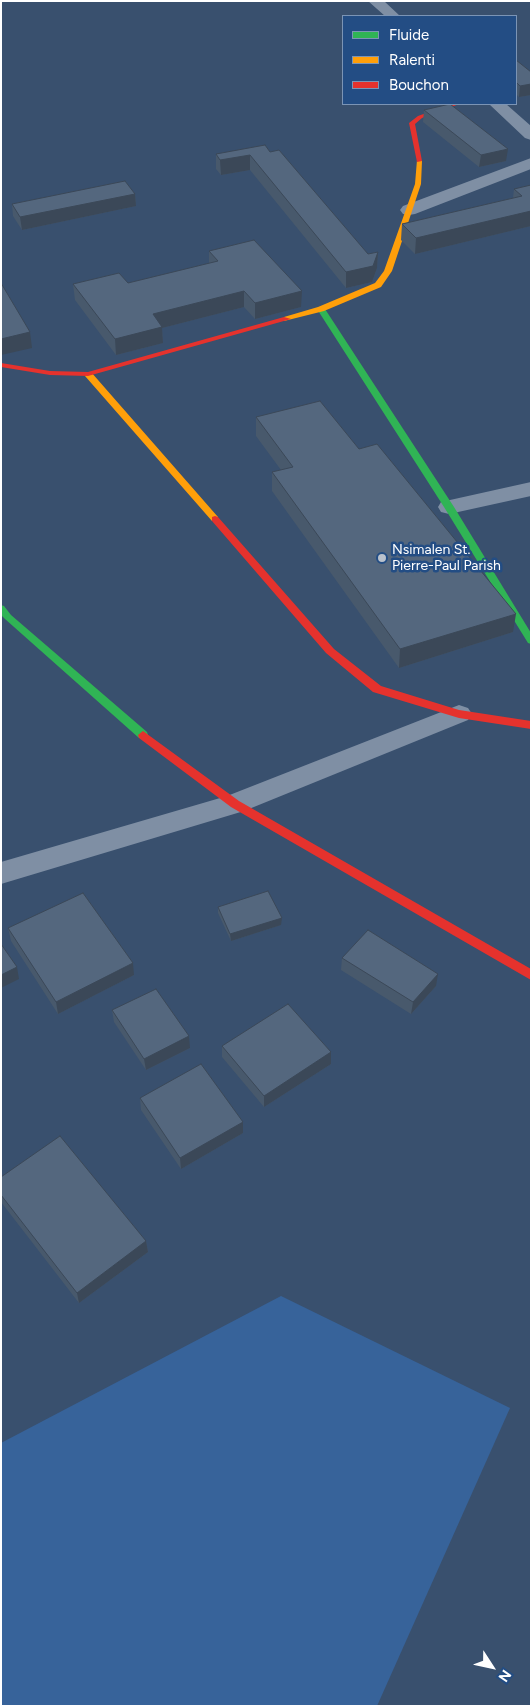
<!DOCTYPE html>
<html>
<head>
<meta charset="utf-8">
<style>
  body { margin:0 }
  #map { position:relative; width:532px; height:1707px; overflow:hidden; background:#39506e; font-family:Figtree,sans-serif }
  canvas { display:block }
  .frame { position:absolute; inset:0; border:2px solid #fff; pointer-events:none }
  .legend { position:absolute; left:342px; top:15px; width:175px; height:90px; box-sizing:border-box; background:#234d84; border:1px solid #7b94b5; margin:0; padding:6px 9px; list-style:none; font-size:15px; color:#fff }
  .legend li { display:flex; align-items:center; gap:10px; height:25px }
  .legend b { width:25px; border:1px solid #7b94b5 }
  .north { position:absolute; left:467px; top:1642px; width:50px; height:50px; -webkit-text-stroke:4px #234d84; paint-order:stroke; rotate:125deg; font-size:14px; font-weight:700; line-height:20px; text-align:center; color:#fff }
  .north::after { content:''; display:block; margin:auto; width:18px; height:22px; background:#fff; clip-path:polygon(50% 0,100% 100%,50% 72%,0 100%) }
</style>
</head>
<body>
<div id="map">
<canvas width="532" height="1707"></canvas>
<div class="frame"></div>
<ul class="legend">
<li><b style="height:6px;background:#30b455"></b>Fluide</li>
<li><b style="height:6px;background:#ff9f0a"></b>Ralenti</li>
<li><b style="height:6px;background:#e5322d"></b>Bouchon</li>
</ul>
<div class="north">N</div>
</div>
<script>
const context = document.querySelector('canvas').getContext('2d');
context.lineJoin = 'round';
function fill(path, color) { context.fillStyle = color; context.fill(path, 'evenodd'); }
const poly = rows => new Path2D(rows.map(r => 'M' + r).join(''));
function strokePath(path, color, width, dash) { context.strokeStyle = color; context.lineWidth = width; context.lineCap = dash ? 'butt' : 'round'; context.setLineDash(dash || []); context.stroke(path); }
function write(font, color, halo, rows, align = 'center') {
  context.font = font + ' Figtree,sans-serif'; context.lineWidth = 5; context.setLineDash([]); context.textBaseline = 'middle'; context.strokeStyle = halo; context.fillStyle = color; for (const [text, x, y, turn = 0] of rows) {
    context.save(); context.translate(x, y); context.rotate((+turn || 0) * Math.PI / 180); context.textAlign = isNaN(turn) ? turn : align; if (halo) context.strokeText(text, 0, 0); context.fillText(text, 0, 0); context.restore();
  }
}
const green = poly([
  [281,1296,510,1408,377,1706,1,1706,1,1443]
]);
const street = poly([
  [368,1,384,1,400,16,385,16,368,1],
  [489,104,506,104,531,126,531,140,525,138,489,104],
  [531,158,531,169,415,214,409,215,403,214,400,210,403,206,531,158],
  [531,482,531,496,449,514,441,512,438,507,441,502,531,482],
  [459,705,468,708,472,714,468,720,244,811,1,884,1,862,227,796,459,705]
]);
const fast = poly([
  [318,307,325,309,454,507,531,633,531,644,528,643,444,507,317,309,318,307],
  [1,605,4,606,11,615,147,732,148,735,147,738,139,738,5,619,1,615,1,605]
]);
const slow = poly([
  [417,160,422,161,421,184,392,271,381,287,324,311,284,321,284,317,318,307,375,283,384,271,415,184,417,160],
  [85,372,91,372,218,517,218,521,212,521,85,376,85,372]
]);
const jam = poly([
  [451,104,459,104,422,118,415,124,422,161,417,162,409,123,418,116,451,104],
  [284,317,291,319,88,376,50,375,1,367,1,363,50,371,88,372,284,317],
  [215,516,218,517,334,649,381,686,459,710,531,721,531,729,459,718,373,692,326,653,212,521,212,517,215,516],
  [143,731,239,801,531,969,531,980,231,807,139,738,138,735,143,731]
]);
const wall = poly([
  [516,60,531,72,531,95,519,97,516,94],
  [424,110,506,161,479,167,423,122],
  [270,152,368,254,378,252,377,268,372,282,346,288,250,170,221,175,216,169,216,154],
  [531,185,531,226,415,254,401,240,402,224,513,198,514,189],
  [135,194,136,206,22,230,13,216,12,204],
  [209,251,301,307,255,319,244,307,162,328,163,343,116,355,75,300,73,284,128,283,209,264],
  [256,417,359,449,513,632,399,668,272,491,272,472,281,470,256,436],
  [218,907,281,925,231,941,218,913],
  [8,928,134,975,58,1014,11,941],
  [342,958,436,986,411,1014,341,970],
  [112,1010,190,1048,146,1070,114,1022],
  [222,1046,331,1064,264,1107,222,1057],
  [140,1098,243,1133,181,1169,141,1110],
  [1,1177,146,1241,148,1252,79,1303,1,1202]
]);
const shadedWall = poly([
  [531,84,531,95,519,97,520,86],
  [508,149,506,161,479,167,481,155],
  [250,155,250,170,221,175,220,160],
  [135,194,136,206,22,230,20,217],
  [531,211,531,226,415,254,416,238],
  [378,252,377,268,372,282,346,288,346,272],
  [244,291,244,307,162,328,163,343,116,355,115,339,153,314],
  [302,291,301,307,255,319,255,303],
  [30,332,32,348,1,355,1,339],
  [516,614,513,632,399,668,400,649],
  [282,918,281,925,231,941,230,934],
  [133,963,134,975,58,1014,56,1002],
  [17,967,19,979,1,988,1,975],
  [438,974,436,986,411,1014,413,1002],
  [189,1036,190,1048,146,1070,144,1059],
  [331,1052,331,1064,264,1107,264,1096],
  [243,1122,243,1133,181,1169,180,1158],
  [146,1241,148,1252,79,1303,77,1293]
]);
const building = poly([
  [516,60,531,72,531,84,520,86,516,82,516,60],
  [450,104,508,149,481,155,424,110,450,104],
  [265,145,270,152,279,150,368,254,378,252,373,266,346,272,250,155,220,160,216,154,265,145],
  [125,181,135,194,20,217,12,204,125,181],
  [531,185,531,211,416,238,402,224,522,196,514,189,531,185],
  [254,240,302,291,255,303,244,291,153,314,162,327,115,339,73,284,119,273,128,283,218,261,209,251,254,240],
  [1,283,30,332,1,339,1,283],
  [320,401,359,449,377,444,516,614,400,649,272,472,293,467,256,417,320,401],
  [268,891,282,918,230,934,218,907,268,891],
  [83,893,133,963,56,1002,8,928,83,893],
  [368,930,438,974,413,1002,342,958,368,930],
  [1,944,17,967,1,975,1,944],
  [156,989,189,1036,144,1059,112,1010,156,989],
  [288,1004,331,1052,264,1096,222,1046,288,1004],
  [201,1064,243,1122,180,1158,140,1098,201,1064],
  [60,1136,146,1241,77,1293,1,1195,1,1177,60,1136]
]);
const markers = [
  [382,558,5,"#bac2cc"]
];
const poiNames = [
  ["Nsimalen St.",392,550],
  ["Pierre-Paul Parish",392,566]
];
fill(green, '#37639a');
fill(street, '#7f8fa4');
fill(fast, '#30b455');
fill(slow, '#ff9f0a');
fill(jam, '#e5322d');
fill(wall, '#48596c');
fill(shadedWall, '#3b4858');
fill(building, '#54677e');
strokePath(building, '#3b4858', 1);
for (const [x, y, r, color] of markers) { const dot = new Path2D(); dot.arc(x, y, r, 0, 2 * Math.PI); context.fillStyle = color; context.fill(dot); strokePath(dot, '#234d84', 2); }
write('14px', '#fff', '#234d84', poiNames, 'left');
</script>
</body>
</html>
